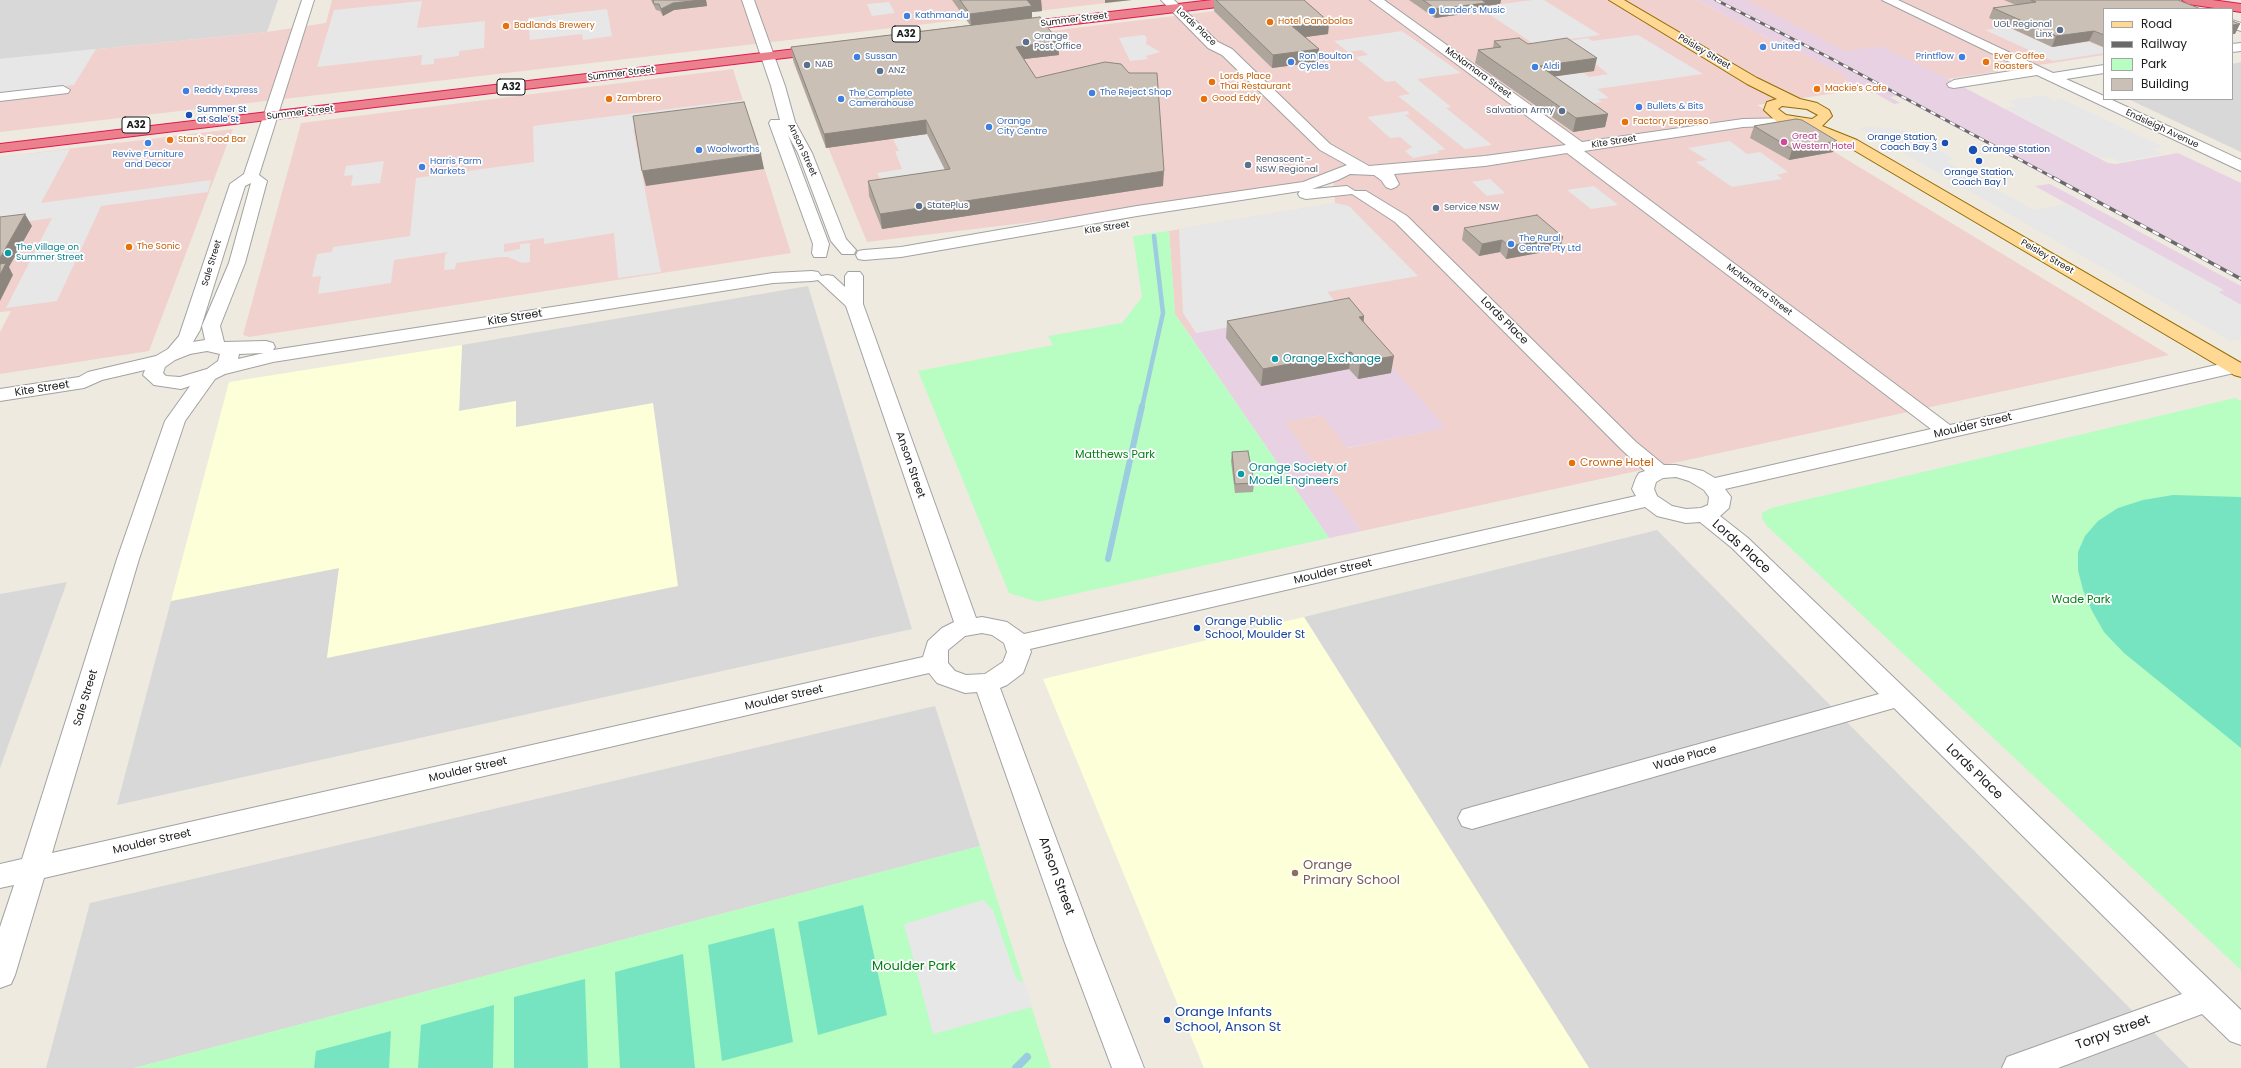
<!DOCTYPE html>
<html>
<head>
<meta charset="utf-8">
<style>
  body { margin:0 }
  #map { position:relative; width:2241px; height:1068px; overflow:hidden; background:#eeeae0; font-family:Poppins,sans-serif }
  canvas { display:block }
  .legend { position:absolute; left:2103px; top:8px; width:130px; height:92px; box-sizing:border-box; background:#fff; border:1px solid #a4a4a4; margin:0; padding:5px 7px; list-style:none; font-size:12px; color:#1b1b1b }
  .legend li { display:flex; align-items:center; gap:8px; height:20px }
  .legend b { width:20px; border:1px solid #a4a4a4 }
</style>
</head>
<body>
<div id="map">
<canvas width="2241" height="1068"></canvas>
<ul class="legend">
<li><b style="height:5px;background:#ffd894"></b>Road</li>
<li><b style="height:5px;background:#696969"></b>Railway</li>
<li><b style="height:11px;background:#b8fdc2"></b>Park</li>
<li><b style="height:11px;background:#cac0b6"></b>Building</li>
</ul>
</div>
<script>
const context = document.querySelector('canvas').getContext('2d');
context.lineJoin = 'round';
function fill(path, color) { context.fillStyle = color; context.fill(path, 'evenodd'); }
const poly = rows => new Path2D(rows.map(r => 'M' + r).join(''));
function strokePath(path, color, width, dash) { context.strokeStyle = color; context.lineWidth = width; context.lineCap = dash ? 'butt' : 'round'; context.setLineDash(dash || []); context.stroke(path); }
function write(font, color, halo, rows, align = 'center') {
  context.font = font + ' Poppins,sans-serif'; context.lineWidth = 3.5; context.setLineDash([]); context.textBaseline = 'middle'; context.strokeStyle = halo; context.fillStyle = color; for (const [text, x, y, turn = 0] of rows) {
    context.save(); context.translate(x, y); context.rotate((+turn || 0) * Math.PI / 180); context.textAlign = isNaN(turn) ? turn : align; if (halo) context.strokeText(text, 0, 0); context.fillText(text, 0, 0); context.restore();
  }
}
const residential = poly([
  [0,0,278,0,267,32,0,59],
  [2241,62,2241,152,2128,99,2232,99,2232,64],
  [808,286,912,629,117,805,171,601,339,568,327,658,516,427,515,401,459,411,462,345],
  [1657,530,2189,1068,1589,1068,1304,617],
  [67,582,0,768,0,594],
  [935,706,980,846,134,1068,46,1068,90,903]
]);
const commercial = poly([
  [332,0,1132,0,0,132,0,59,267,32,326,23],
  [1307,0,1697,0,1784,47,1789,46,1851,78,1844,80,1862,89,1757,105,2169,355,1362,531,1284,422,1322,415,1348,448,1445,428,1340,307,1189,334,1175,314,1169,231,1335,203,1333,177,1189,203,867,242,793,62],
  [1743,0,2146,0,2104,9,2104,55,1948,79,1881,47,1845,52],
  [733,69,791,253,249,337,243,335,301,123],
  [233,129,149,351,0,374,0,332,11,311,0,312,0,157]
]);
const industrial = poly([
  [1697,0,1743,0,1751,2,1845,51,1881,46,1948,79,2108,163,2116,164,2178,153,2241,183,2241,280,1897,96,1890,97,1900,103,1894,104,1875,93,1869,93,1843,79,1850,78,1789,46,1784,47],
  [2050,184,2241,286,2241,305,2218,292,2223,290,2035,186],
  [1340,307,1446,428,1347,448,1322,415,1285,422,1362,531,1329,538,1189,334]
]);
const education = poly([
  [462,345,459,411,516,401,516,427,653,403,678,586,327,658,339,568,171,601,229,382],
  [1304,617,1589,1068,1204,1068,1043,679]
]);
const park = poly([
  [1169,231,1175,314,1329,538,1038,602,1009,593,918,371,1053,345,1048,336,1122,323,1142,297,1133,236],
  [2235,398,2241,401,2241,970,1766,525,1762,518,1762,513,1771,508],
  [980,846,1051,1068,134,1068]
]);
const pitch = poly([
  [2173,495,2241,497,2241,748,2124,653,2104,632,2092,611,2083,590,2078,570,2078,552,2085,536,2098,521,2118,508,2143,500],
  [863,905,887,1015,818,1035,798,922],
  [774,928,793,1042,722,1061,708,945],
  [683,954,695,1068,620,1068,615,972],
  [585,979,588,1068,514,1068,514,997],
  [494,1005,493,1068,418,1068,421,1025],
  [391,1031,389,1068,314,1068,316,1051]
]);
const parking = poly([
  [1533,0,1544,0,1600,35,1534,44,1478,7],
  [422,1,417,28,485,21,484,48,459,51,459,56,434,59,434,64,421,65,422,55,317,67,334,10],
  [889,2,895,13,872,16,867,4],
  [607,9,612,36,583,40,582,34,530,40,528,18],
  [2007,27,2052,47,2089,42,2104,48,2104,53,2053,61,1985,30],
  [1402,31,1461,73,1417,79,1451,107,1446,108,1492,145,1465,149,1398,96,1410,94,1395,81,1386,82,1355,57,1368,55,1362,50,1348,52,1334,41],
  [1144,35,1147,38,1146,44,1160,52,1146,56,1148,59,1130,61,1119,38],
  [1638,35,1703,74,1597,89,1609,98,1598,99,1602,102,1585,105,1506,84,1583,72,1589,77,1608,74,1567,41,1588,38,1592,41],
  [96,49,74,85,0,93,0,59],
  [2043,95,2053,100,2062,99,2163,147,2153,149,2163,154,2120,162,2110,157,2101,158,2004,108,2017,106,2007,101],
  [742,100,746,114,633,129,661,272,618,278,614,233,544,244,544,238,504,244,504,252,520,249,520,244,530,243,530,262,522,263,508,257,500,257,456,263,455,269,444,270,445,255,448,252,394,260,391,283,318,294,321,276,312,277,317,254,332,252,333,247,410,236,416,178,534,162,533,126],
  [1407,111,1410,114,1405,115,1445,149,1437,151,1439,153,1413,158,1405,151,1412,147,1400,137,1390,138,1367,117],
  [1871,127,1903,130,1955,159,1946,161,2034,210,2066,204,2224,290,2218,292,2241,305,2241,339,2230,341,1860,128],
  [927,134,946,172,887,193,877,173,902,169,895,151,899,151,893,139],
  [1730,141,1747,154,1760,152,1788,172,1777,175,1782,179,1732,187,1696,162,1707,160,1688,148],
  [70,149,41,203,211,180,208,192,101,206,57,301,6,308,52,218,0,225,0,157],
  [384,161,380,183,351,186,353,175,344,176,346,166],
  [1490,179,1505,193,1487,196,1472,182],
  [1594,186,1618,205,1591,209,1567,190],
  [1335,203,1349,206,1418,276,1327,292,1340,307,1196,333,1183,313,1179,229],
  [983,900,993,910,1015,975,1017,979,1025,983,1032,1007,933,1034,904,924]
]);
const streamFar2 = poly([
  [1142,407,1163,313,1154,236]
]);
const streamFar1 = poly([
  [1108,559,1142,406]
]);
const stream = poly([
  [1016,1068,1027,1057]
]);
const minor = poly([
  [302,0,314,0,259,175,267,181,245,263,220,326,224,342,266,341,273,343,275,347,273,350,773,273,812,271,818,272,821,276,818,280,812,281,773,283,273,362,225,374,215,379,185,421,139,559,52,853,923,657,928,641,942,628,954,622,846,306,818,280,821,276,827,275,833,276,845,287,845,276,848,272,860,272,863,276,863,304,976,618,982,617,1007,622,1024,634,1636,496,1632,489,1636,478,1639,473,1645,471,1622,450,1395,222,1352,194,1306,199,1300,197,1298,194,1300,191,1137,216,901,257,864,260,858,259,856,255,858,251,864,250,901,247,1137,206,1303,182,1347,165,1320,150,1222,55,1208,48,1161,0,1174,0,1218,42,1232,49,1330,144,1369,166,1485,156,1566,145,1370,0,1384,0,1582,142,1743,119,1794,118,1796,121,1789,125,1743,127,1584,151,1950,425,2234,361,2241,363,2241,371,2234,373,1725,489,1731,497,1729,508,1720,516,1748,538,2241,1010,2241,1045,2230,1041,2202,1014,2058,1068,2002,1068,2007,1057,2182,994,1894,708,1472,829,1462,826,1458,818,1462,810,1472,807,1879,694,1732,548,1700,522,1686,523,1657,516,1645,507,1030,649,1031,652,1023,673,1007,685,1000,688,1095,943,1144,1068,1112,1068,1065,943,977,692,965,693,937,683,929,673,44,878,15,975,11,984,0,988,0,927,14,885,0,888,0,864,22,859,117,559,165,421,190,386,181,389,154,385,143,375,145,370,102,380,84,388,0,401,0,389,79,377,88,372,156,356,168,349,179,336,230,184,244,174,302,0],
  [1567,153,1931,429,1715,478,1703,471,1676,465,1664,465,1636,442,1407,216,1366,191,1355,191,1347,186,1312,189,1338,180,1350,174,1374,175,1381,180,1386,187,1391,189,1396,187,1399,184,1394,174,1485,166,1567,153],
  [251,183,229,263,202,326,205,340,193,342,200,330,245,186,251,183],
  [207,351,220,354,218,361,207,369,180,377,166,376,163,373,165,367,175,360,190,354,207,351],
  [264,353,238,359,239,354,264,353],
  [1676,477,1689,481,1704,490,1709,497,1708,505,1701,508,1686,509,1672,506,1657,496,1654,489,1656,482,1663,478,1676,477],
  [982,633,992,635,1004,643,1007,652,1003,662,985,674,966,675,955,671,948,663,948,650,965,636,982,633],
  [742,0,754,0,785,86,795,122,812,153,846,239,856,250,854,254,842,254,831,241,798,153,788,135,829,244,826,257,814,257,812,253,813,244,769,123,771,120,780,120,771,86,742,0],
  [1882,0,1898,0,2053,73,2104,65,2104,73,2066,79,2104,96,2104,99,2110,99,2241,160,2241,171,2037,75,1954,88,1949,87,1947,84,1954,80,2024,69,1882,0],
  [2232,20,2241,23,2241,31,2232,28,2232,20],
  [2241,43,2241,51,2232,52,2232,44,2241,43],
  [63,86,70,90,68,93,0,101,0,93,63,86]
]);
const major = poly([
  [1609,0,1624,0,1757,78,1800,99,1817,103,1829,110,1832,116,1822,126,1857,140,2241,363,2241,377,2234,375,1847,146,1797,125,1777,122,1764,110,1767,102,1777,99,1747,84,1609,0],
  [1782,106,1807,109,1818,115,1812,119,1786,115,1778,109,1782,106]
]);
const highway = poly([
  [1212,0,1249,0,1243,4,1016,31,1010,27,1016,23,1212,0],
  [2182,0,2212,0,2241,4,2241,12,2188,4,2182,0],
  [821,46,826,47,828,50,826,53,0,152,0,144,821,46]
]);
const railFar1 = poly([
  [1716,0,1830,58,2056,179]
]);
const rail = poly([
  [2054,178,2241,279]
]);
const wall = poly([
  [651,0,706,0,707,6,674,10,663,16,660,11,656,10],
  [952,0,1041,0,1042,11,1032,12,1032,18,1059,55,1024,59,1036,78,1163,186,882,229,869,196,868,181,945,170,927,134,826,148,793,60,791,47,970,25],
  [1214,0,1304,0,1329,22,1328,34,1305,37,1319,49,1318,62,1272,68,1214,11],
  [1409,0,1501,0,1500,4,1485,6,1484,11,1435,18],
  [2004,0,2091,0,2104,9,2104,46,2103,47,2089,41,2052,47,1989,18,1993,8,2016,5],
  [1494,41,1528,44,1594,71,1554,76,1608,114,1605,127,1573,132,1475,63,1478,50,1493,48],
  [1754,126,1837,141,1833,152,1789,160,1750,138],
  [1464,228,1563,237,1560,249,1506,259,1500,252,1479,256,1462,240],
  [1364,316,1364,322,1391,373,1358,379,1349,369,1261,386,1226,338,1227,321],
  [1232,452,1254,483,1253,492,1235,493,1231,461]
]);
const shadedWall = poly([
  [701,0,706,0,707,6,674,10,663,16,661,9,673,3],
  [1027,0,1041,0,1042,11,1032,12,1032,20,971,27,970,14],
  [1105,0,1132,0,1105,3],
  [1479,0,1501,0,1500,4,1485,6,1484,11,1435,18,1436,9],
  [1329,22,1328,34,1291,39,1292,26],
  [2240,24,2235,34,2232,34,2232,25],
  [2094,31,2089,41,2052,47,2056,36],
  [1058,41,1059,55,1016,60,1016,47],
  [1319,49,1318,62,1272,68,1273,55],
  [1597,58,1594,71,1537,79,1540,66],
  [1608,114,1605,127,1573,132,1576,118],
  [926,120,927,134,826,148,824,134],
  [1837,141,1833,152,1789,160,1792,149],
  [761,154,764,169,646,186,642,171],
  [1164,171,1163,186,882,229,880,214],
  [25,214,32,226,9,267,13,275,0,301,0,258],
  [1563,237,1560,249,1506,259,1509,246],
  [1502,240,1500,252,1479,256,1482,244],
  [1364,316,1362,332,1359,317],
  [1351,352,1349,369,1261,386,1263,369],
  [1394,356,1391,373,1358,379,1360,362]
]);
const building = poly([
  [653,0,701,0,673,3,661,9,659,4,654,4,653,0],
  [960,0,1027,0,1032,6,970,14,960,0],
  [1216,0,1304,0,1329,22,1292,26,1319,49,1273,55,1216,0],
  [1423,0,1482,0,1486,3,1436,9,1423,0],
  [2031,0,2178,0,2201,9,2104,9,2104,35,2094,31,2056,36,1993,8,2036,2,2031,0],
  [1040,17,1058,41,1016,47,1036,78,1105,62,1121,64,1129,73,1157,73,1164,171,880,214,868,181,950,169,926,120,824,134,791,47,1040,17],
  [2232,21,2240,24,2232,25,2232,21],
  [1519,38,1528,44,1567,38,1597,58,1540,66,1608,114,1576,118,1478,50,1501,47,1494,41,1519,38],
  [744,102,761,154,642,171,633,116,744,102],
  [1796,119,1802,120,1837,141,1792,149,1754,126,1796,119],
  [25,214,0,258,0,217,25,214],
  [1537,215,1563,237,1509,246,1502,240,1482,244,1464,228,1537,215],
  [6,263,0,275,0,264,6,263],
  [1349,298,1364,316,1359,317,1394,356,1360,362,1351,352,1263,369,1227,321,1349,298],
  [1248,451,1254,483,1235,484,1232,452,1248,451]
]);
const markers = [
  [1432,11,4,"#3f7fe0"],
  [907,16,4,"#3f7fe0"],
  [1270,22,4,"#e8710a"],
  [506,26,4,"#e8710a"],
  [2060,30,4,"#5c6f8a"],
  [1026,42,4,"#5c6f8a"],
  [1763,47,4,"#3f7fe0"],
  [857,57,4,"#3f7fe0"],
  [1962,57,4,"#3f7fe0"],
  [1291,62,4,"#3f7fe0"],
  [1986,62,4,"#e8710a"],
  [807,65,4,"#5c6f8a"],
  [1535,67,4,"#3f7fe0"],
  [880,71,4,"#5c6f8a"],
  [1212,82,4,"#e8710a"],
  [1817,89,4,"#e8710a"],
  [186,91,4,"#3f7fe0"],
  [1092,93,4,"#3f7fe0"],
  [609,99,4,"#e8710a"],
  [841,99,4,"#3f7fe0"],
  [1204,99,4,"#e8710a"],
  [1639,107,4,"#3f7fe0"],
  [1562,111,4,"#5c6f8a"],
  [189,115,4,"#1a4fb4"],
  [1625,122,4,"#e8710a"],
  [989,127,4,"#3f7fe0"],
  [170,140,4,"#e8710a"],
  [1784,142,4,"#d1479c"],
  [148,143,4,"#3f7fe0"],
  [1945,143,4,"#1a4fb4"],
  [699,150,4,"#3f7fe0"],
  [1973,150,5,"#1a4fb4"],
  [1979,161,4,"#1a4fb4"],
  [1248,165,4,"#5c6f8a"],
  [422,167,4,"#3f7fe0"],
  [919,206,4,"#5c6f8a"],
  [1436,208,4,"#5c6f8a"],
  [1511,244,4,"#3f7fe0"],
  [129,247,4,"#e8710a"],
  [8,253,4,"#0f9aa8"],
  [1275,359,4,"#0f9aa8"],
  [1572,463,4,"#e8710a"],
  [1241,474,4,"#0f9aa8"],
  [1197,628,4,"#1a4fb4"],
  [1295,873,4,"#8d6e63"],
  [1167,1020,4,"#1a4fb4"]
];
const farShopnames = [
  ["Lander's Music",1440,11],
  ["Kathmandu",915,16],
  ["United",1771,47],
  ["Sussan",865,57],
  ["Ron Boulton",1299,57],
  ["Cycles",1299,67],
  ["Printflow",1954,57,"right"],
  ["Aldi",1543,67],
  ["Reddy Express",194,91],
  ["The Reject Shop",1100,93],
  ["The Complete",849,94],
  ["Camerahouse",849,104],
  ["Bullets & Bits",1647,107],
  ["Orange",997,122],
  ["City Centre",997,132],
  ["Woolworths",707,150],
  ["Revive Furniture",148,155,"center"],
  ["and Decor",148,165,"center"],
  ["Harris Farm",430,162],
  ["Markets",430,172],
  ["The Rural",1519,239],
  ["Centre Pty Ltd",1519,249]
];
const farStreetnames = [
  ["Summer Street",1074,20,-7],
  ["Lords Place",1196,27,43],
  ["Peisley Street",1704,52,31],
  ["McNamara Street",1478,73,36],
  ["Summer Street",621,74,-7],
  ["Summer Street",300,113,-7],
  ["Endsleigh Avenue",2162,129,25],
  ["Kite Street",1614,142,-9],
  ["Anson Street",802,150,65],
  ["Kite Street",1107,228,-9],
  ["Peisley Street",2047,257,30],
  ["Sale Street",212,263,-73],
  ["McNamara Street",1759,290,37]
];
const farFoodnames = [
  ["Hotel Canobolas",1278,22],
  ["Badlands Brewery",514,26],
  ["Ever Coffee",1994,57],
  ["Roasters",1994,67],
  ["Lords Place",1220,77],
  ["Thai Restaurant",1220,87],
  ["Mackie's Cafe",1825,89],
  ["Zambrero",617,99],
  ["Good Eddy",1212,99],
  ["Factory Espresso",1633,122],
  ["Stan's Food Bar",178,140],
  ["The Sonic",137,247]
];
const farServicenames = [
  ["UGL Regional",2052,25,"right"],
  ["Linx",2052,35,"right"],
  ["Orange",1034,37],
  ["Post Office",1034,47],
  ["NAB",815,65],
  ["ANZ",888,71],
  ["Salvation Army",1554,111,"right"],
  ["Renascent -",1256,160],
  ["NSW Regional",1256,170],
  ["StatePlus",927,206],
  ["Service NSW",1444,208]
];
const farTransitnames = [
  ["Summer St",197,110],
  ["at Sale St",197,120],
  ["Orange Station,",1937,138,"right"],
  ["Coach Bay 3",1937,148,"right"],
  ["Orange Station",1982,150],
  ["Orange Station,",1979,173,"center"],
  ["Coach Bay 1",1979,183,"center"]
];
const farHotelnames = [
  ["Great",1792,137],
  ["Western Hotel",1792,147]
];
const farCulturenames = [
  ["The Village on",16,248],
  ["Summer Street",16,258]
];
const shields = [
  [906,34,28],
  [511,87,28],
  [136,125,28]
];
const shieldNames = [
  ["A32",906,34],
  ["A32",511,87],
  ["A32",136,125]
];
const streetNames = [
  ["Kite Street",515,318,-9],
  ["Lords Place",1504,321,45],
  ["Kite Street",42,389,-9],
  ["Moulder Street",1973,426,-13],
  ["Anson Street",910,465,71],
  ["Moulder Street",1333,572,-13],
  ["Sale Street",86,698,-73],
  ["Moulder Street",784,698,-13],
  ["Wade Place",1685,758,-16],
  ["Moulder Street",468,770,-13],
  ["Moulder Street",152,842,-13]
];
const cultureNames = [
  ["Orange Exchange",1283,359],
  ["Orange Society of",1249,468],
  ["Model Engineers",1249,481]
];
const parkNames = [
  ["Matthews Park",1115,455],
  ["Wade Park",2081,600]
];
const foodNames = [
  ["Crowne Hotel",1580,463]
];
const transitNames = [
  ["Orange Public",1205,622],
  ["School, Moulder St",1205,635]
];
const nearStreetnames = [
  ["Lords Place",1741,547,42],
  ["Lords Place",1974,772,44],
  ["Anson Street",1056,876,70],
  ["Torpy Street",2113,1033,-20]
];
const nearEducationnames = [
  ["Orange",1303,866],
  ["Primary School",1303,881]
];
const nearParknames = [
  ["Moulder Park",914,967]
];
const nearTransitnames = [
  ["Orange Infants",1175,1013],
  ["School, Anson St",1175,1028]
];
fill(residential, '#d9d8d8');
fill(commercial, '#f1d1cd');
fill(industrial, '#e8d1e2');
fill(education, '#fcffd8');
fill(park, '#b8fdc2');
fill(pitch, '#77e4c1');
fill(parking, '#e7e7e7');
strokePath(streamFar2, '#9cccdf', 4.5);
strokePath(streamFar1, '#9cccdf', 6);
strokePath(stream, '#9cccdf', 8);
strokePath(minor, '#a2a2a2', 2);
strokePath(major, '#936b00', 2);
strokePath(highway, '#e11750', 2);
fill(minor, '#fff');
fill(major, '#ffd894');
fill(highway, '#ec818e');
strokePath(railFar1, '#696969', 3);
strokePath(rail, '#696969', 3.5);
strokePath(railFar1, '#fff', 2, [5.5]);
strokePath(rail, '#fff', 2.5, [7]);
fill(wall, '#aea59d');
fill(shadedWall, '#8d867f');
fill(building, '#cac0b6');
strokePath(building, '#8d867f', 1);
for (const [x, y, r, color] of markers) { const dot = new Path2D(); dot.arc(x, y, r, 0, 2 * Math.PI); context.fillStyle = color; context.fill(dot); strokePath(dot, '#fff', 1.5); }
write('9px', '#366cbe', '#fff', farShopnames, 'left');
write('9px', '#1b1b1b', '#fff', farStreetnames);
write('9px', '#c56008', '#fff', farFoodnames, 'left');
write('9px', '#4e5e75', '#fff', farServicenames, 'left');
write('9px', '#164399', '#fff', farTransitnames, 'left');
write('9px', '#b23c85', '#fff', farHotelnames, 'left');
write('9px', '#0d838f', '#fff', farCulturenames, 'left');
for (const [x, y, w] of shields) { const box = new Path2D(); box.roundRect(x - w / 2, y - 8, w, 16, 3); context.fillStyle = '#fff'; context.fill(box); strokePath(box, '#1b1b1b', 1); }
write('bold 10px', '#1b1b1b', null, shieldNames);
write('11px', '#1b1b1b', '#fff', streetNames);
write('11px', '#0d838f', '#fff', cultureNames, 'left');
write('11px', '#047f16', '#fff', parkNames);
write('11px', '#c56008', '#fff', foodNames, 'left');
write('11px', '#164399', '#fff', transitNames, 'left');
write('13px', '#1b1b1b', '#fff', nearStreetnames);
write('13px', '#785e54', '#fff', nearEducationnames, 'left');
write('13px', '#047f16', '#fff', nearParknames);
write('13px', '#164399', '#fff', nearTransitnames, 'left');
</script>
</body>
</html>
